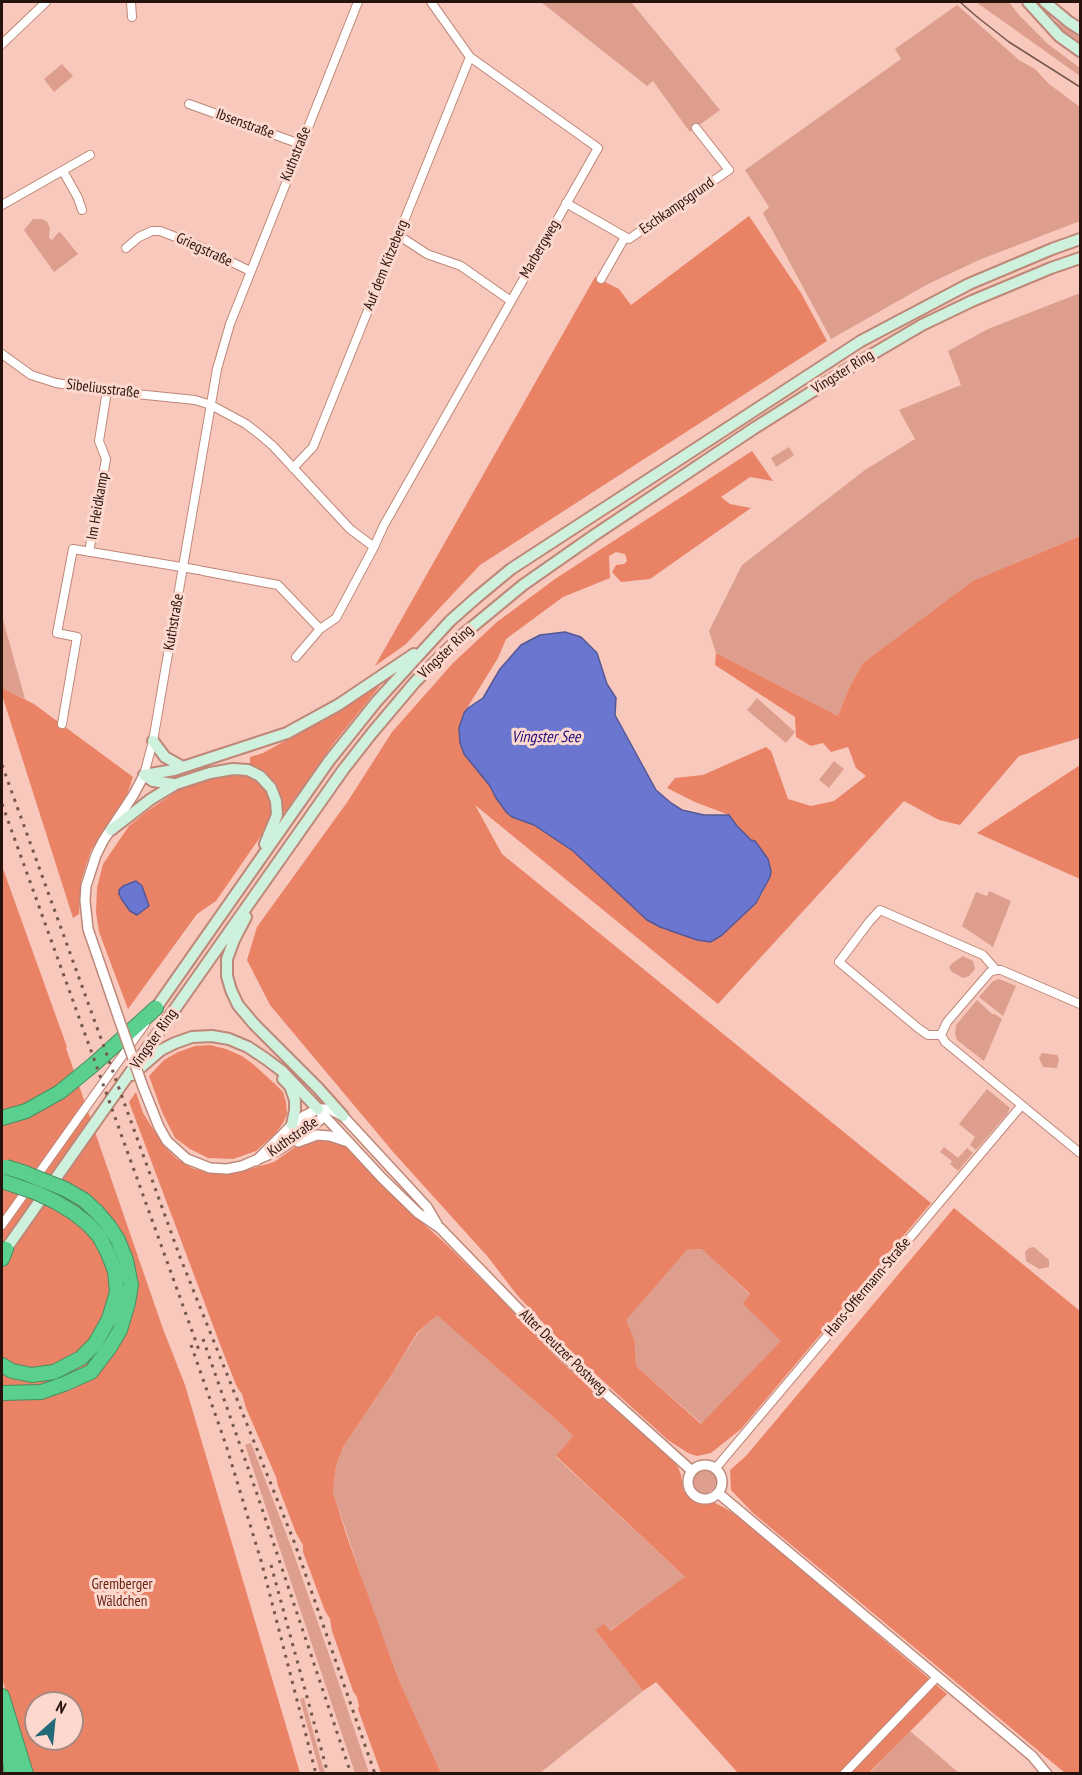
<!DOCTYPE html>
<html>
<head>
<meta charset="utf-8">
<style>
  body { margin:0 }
  #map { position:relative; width:1082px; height:1775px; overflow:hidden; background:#f7c8bb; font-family:"PT Sans Narrow",sans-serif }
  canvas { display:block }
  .frame { position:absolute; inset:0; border:3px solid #27130d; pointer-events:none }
  .north { position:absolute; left:24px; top:1691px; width:60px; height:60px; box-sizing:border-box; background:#fdd8ce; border:2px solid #a78981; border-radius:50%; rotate:27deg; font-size:16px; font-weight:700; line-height:24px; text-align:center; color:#27130d }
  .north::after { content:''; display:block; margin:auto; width:21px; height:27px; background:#236978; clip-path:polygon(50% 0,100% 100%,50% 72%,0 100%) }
</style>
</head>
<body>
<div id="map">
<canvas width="1082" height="1775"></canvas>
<div class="frame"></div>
<div class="north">N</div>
</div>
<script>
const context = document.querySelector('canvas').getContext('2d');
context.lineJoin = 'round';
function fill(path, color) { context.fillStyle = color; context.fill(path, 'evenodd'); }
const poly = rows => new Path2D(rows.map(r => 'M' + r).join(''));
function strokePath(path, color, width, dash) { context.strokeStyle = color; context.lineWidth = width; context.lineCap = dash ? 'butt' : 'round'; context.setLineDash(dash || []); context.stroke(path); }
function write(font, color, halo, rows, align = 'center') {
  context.font = font + ' "PT Sans Narrow",sans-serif'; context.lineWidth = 6; context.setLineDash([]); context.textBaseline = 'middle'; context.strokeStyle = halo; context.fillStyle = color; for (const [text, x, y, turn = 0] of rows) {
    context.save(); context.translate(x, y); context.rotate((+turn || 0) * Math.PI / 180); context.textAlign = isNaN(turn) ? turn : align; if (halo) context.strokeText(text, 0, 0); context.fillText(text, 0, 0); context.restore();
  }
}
const green = poly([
  [541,2,631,2,720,110,690,132,653,81,647,86],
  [976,2,1009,2,1019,15,1048,44,1080,68,1080,76],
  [957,5,1019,60,1035,69,1049,84,1080,107,1080,221,979,260,928,284,831,339,763,213,769,207,745,170,901,59,895,49],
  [1049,17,1080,37,1080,46,1052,23],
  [62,64,73,76,54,92,44,79],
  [33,219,42,219,47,222,50,228,49,238,52,240,59,232,61,233,78,254,54,272,24,230],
  [1080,293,1080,536,1011,565,863,663,849,688,838,716,716,653,709,631,742,565,865,470,915,439,899,410,961,385,948,351,988,329],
  [789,447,794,455,776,467,771,458],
  [2,616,25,699,2,688],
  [757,698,795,732,786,743,747,710],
  [834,761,844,769,829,788,819,780],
  [989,891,1011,901,993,947,962,926,976,892,987,896],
  [963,956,973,961,975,969,969,976,963,978,952,972,949,968,951,964],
  [999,979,1016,986,1003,1016,979,997,993,981],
  [977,1000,992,1014,995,1014,1002,1019,984,1061,957,1040,955,1034,956,1025],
  [1042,1053,1057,1055,1059,1059,1057,1068,1043,1067,1039,1058],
  [987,1089,1010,1108,1007,1114,976,1150,970,1145,975,1137,959,1124],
  [944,1147,958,1158,967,1148,973,1153,958,1171,950,1164,952,1161,940,1152],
  [1034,1247,1049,1260,1049,1267,1039,1269,1026,1261,1025,1252,1029,1248],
  [703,1249,750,1295,743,1304,782,1341,702,1424,636,1366,635,1342,625,1320,687,1250],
  [437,1314,561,1424,573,1436,556,1457,686,1578,609,1631,595,1630,643,1691,540,1773,441,1773,398,1678,365,1588,333,1492,336,1466,343,1447,392,1374,418,1333],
  [251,1443,291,1546,332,1663,369,1773,355,1773,245,1445],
  '692 1481a12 12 0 1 1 24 0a12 12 0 1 1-24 0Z',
  [304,1698,320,1757,325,1773,320,1773,300,1699],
  [910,1731,959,1773,869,1774]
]);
const forest = poly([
  [749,216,801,293,827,341,480,565,406,644,375,666,595,277,619,289,631,305],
  [752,451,773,481,750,477,721,497,730,504,751,508,650,579,621,582,612,572,616,565,624,564,627,561,625,554,616,552,609,556,610,578,563,597,506,639,498,658,464,713,459,728,460,743,464,754,490,786,502,807,518,820,534,825,573,851,647,920,660,927,704,942,729,929,761,896,770,877,770,864,768,859,756,844,737,826,729,815,695,802,667,788,675,778,703,775,766,747,771,751,788,799,811,806,834,801,866,776,856,768,848,747,831,752,823,743,811,746,796,737,795,717,715,665,716,653,838,716,849,688,863,663,973,581,1080,536,1080,738,1019,756,960,825,939,820,904,801,718,1004,475,805,502,854,931,1203,741,1429,711,1453,697,1456,688,1453,668,1440,570,1351,517,1295,488,1257,394,1153,270,1005,247,960,257,927,348,801,392,732,453,663,497,622,555,579],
  [702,1249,750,1294,743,1304,781,1341,701,1424,636,1366,635,1342,626,1320,687,1250],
  [383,682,333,744,285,812,281,810,281,797,275,784,264,772,250,765,250,757,263,753,341,710],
  [2,688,34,704,133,777,126,798,91,850,81,881,79,914,73,918,2,695],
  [1080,765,1080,879,977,833],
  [235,773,249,776,258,779,268,791,271,802,271,813,265,830,216,901,197,914,128,1009,99,932,96,912,97,888,103,864,129,826,146,812,180,789,216,776],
  [2,866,67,1047,66,1048,163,1329,185,1385,300,1773,30,1773,2,1678],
  [36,1703,72,1703,72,1739,36,1739],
  [210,1045,226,1049,242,1056,253,1064,275,1084,283,1092,286,1102,287,1114,283,1123,275,1134,256,1151,233,1159,208,1158,190,1149,175,1138,162,1112,149,1076,164,1060,178,1052,195,1046],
  [136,1092,143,1113,164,1146,177,1159,192,1168,209,1173,223,1174,243,1171,274,1162,298,1145,313,1138,333,1140,350,1149,386,1190,447,1245,501,1299,560,1361,667,1455,678,1467,681,1475,683,1490,690,1498,697,1503,715,1503,723,1507,741,1518,947,1694,869,1773,738,1773,656,1682,643,1691,595,1630,604,1624,610,1631,685,1577,556,1456,573,1436,561,1424,437,1315,417,1333,392,1374,343,1447,336,1466,333,1492,347,1537,398,1678,441,1773,381,1773,358,1709,359,1706,357,1697,353,1691,332,1631,330,1619,325,1611,303,1552,303,1545,296,1533,278,1486,276,1477,246,1408,242,1394,237,1387,223,1352,129,1102],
  [954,1208,1080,1311,1080,1773,1065,1773,753,1513,731,1490,730,1470,746,1456]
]);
const water = poly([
  [565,632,581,637,597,653,607,684,616,698,615,715,656,790,671,803,682,810,704,815,729,815,737,826,751,840,755,841,768,859,771,871,770,877,756,903,722,935,714,940,710,942,697,940,660,927,647,920,573,851,534,825,512,817,507,813,496,798,490,786,464,754,460,743,459,728,464,713,468,708,483,698,500,669,521,645,540,635,565,632],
  [136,881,142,886,149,906,137,915,130,911,122,900,119,894,119,890,123,886,136,881]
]);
const minor = poly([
  [131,2,132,17],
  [2,44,46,2],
  [189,104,300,144],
  [63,171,78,198,82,210],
  [566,203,629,239,729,170,696,128],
  [2,205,90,155],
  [398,235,427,254,461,266,511,301],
  [126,248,139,237,152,231,160,231,199,246,250,271],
  [601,279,625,237],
  [2,354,31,375,56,383,107,391,195,400,211,405,246,424,259,434,273,446,350,529,374,547,384,525,598,148,470,57,431,2],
  [293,468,313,447,470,57],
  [89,552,106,459,99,441,107,391],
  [203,571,278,585,320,629],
  [296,657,320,629,336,618,374,547],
  [62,724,77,637,57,633,73,549,199,570],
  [144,775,153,741,158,712,217,369,230,324,358,2],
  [996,970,990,972,947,1022,941,1035,945,1042,1080,1153],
  [996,970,1001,970,1080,1004],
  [941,1035,928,1035,918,1028,839,962,869,922,880,910,983,955,996,970],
  [2,1225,145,1024],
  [715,1469,1021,1106],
  [844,1774,937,1677]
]);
const tertiary = poly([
  [119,1019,88,929,85,901,86,886,96,855,103,841,134,794,144,775],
  [143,1087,159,1127,167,1141,187,1159,210,1168,227,1169,242,1166,277,1151,301,1135,321,1119,324,1109],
  [318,1109,382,1178,418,1213,440,1228,564,1356,692,1471],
  [298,1142,317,1135,330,1136,348,1142],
  [256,1161,292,1125,304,1116,318,1109,329,1109,343,1116,427,1207,437,1224],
  '688 1482a17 17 0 1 1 34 0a17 17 0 1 1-34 0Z',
  [718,1493,1032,1756,1047,1774]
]);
const secondary = poly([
  [1028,2,1059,36,1080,51],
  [1045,2,1069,22,1080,29],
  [153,741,165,757,183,767],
  [144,775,174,770,287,733,338,705,414,654],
  [144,775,153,781,174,784],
  [111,830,151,799,176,784,210,773,233,769,248,770,260,776,271,788,276,801,277,815,265,844],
  [246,917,234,940,227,959,227,976,231,990,238,1005,254,1024,318,1088,343,1116],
  [156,1008,329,761,377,701,450,621,476,598,511,569,861,341,969,284,1052,249,1080,239],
  [132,1075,161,1050,175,1043,192,1037,212,1036,229,1039,248,1047,266,1059,282,1071,318,1109],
  [283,1079,290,1086,295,1100,295,1110,292,1125],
  [6,1249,343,770,372,733,415,682,460,637,523,585,593,536,753,429,854,365,922,325,972,301,1051,268,1080,258]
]);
const motorway = poly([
  [2,1118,26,1111,60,1092,93,1065,156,1008],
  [2,1259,6,1249],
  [2,1365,12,1371,32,1375,54,1372,81,1358,95,1344,109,1319,117,1292,115,1271,108,1253,99,1236,88,1224,74,1213],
  [2,1393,41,1392,64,1384,91,1372,110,1347,120,1330,128,1303,131,1285,126,1260,118,1240,109,1226,97,1212,84,1200],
  [2,1696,26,1774],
  [5,1731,12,1774]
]);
const tram = poly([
  [960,2,976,16,1009,42,1080,87]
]);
const rail = poly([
  [2,765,180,1257,295,1544,375,1774],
  [2,804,200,1353],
  [203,1339,256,1491,351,1774],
  [191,1345,226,1445,262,1564,316,1774],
  [271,1565,328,1774]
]);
const tertiaryBridge = poly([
  [119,1019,143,1087]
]);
const motorwayBridge = poly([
  [6,1167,25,1173,65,1189,84,1200],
  [2,1181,37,1193,56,1202,74,1213]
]);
const streetNames = [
  ["Ibsenstraße",245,124,20],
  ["Kuthstraße",296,154,-68],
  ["Eschkampsgrund",677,206,-35],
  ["Marbergweg",540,249,-60],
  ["Griegstraße",204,250,25],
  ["Auf dem Kitzeberg",386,265,-68],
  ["Vingster Ring",843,372,-32],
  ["Sibeliusstraße",103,389,7],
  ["Im Heidkamp",98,506,-80],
  ["Kuthstraße",174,622,-80],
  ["Vingster Ring",446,652,-44],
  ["Vingster Ring",154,1039,-55],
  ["Kuthstraße",293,1137,-35],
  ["Hans-Offermann-Straße",868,1287,-50],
  ["Alter Deutzer Postweg",563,1352,44]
];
const parkNames = [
  ["Gremberger",122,1585],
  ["Wäldchen",122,1602]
];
const waterNames = [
  ["Vingster See",546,737]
];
fill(green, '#de9e8d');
fill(forest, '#ea8266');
fill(water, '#6a76cf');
strokePath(water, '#565895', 1.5);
strokePath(minor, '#be8778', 10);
strokePath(tertiary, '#be8778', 12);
strokePath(secondary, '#be8778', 14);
strokePath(motorway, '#498d60', 16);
strokePath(minor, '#fff', 8);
strokePath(tertiary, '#fff', 9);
strokePath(secondary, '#cef1dd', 10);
strokePath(motorway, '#5bcf8d', 14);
strokePath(tram, '#75574e', 1.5);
strokePath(rail, '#75574e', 3, [3, 6]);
strokePath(tertiaryBridge, '#be8778', 12, []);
strokePath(motorwayBridge, '#498d60', 16, []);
strokePath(tertiaryBridge, '#fff', 9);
strokePath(motorwayBridge, '#5bcf8d', 14);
write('15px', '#27130d', '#fdd8ce', streetNames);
write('15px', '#652312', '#fdd8ce', parkNames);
write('italic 16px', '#1f0e7b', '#fdd8ce', waterNames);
</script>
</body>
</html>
